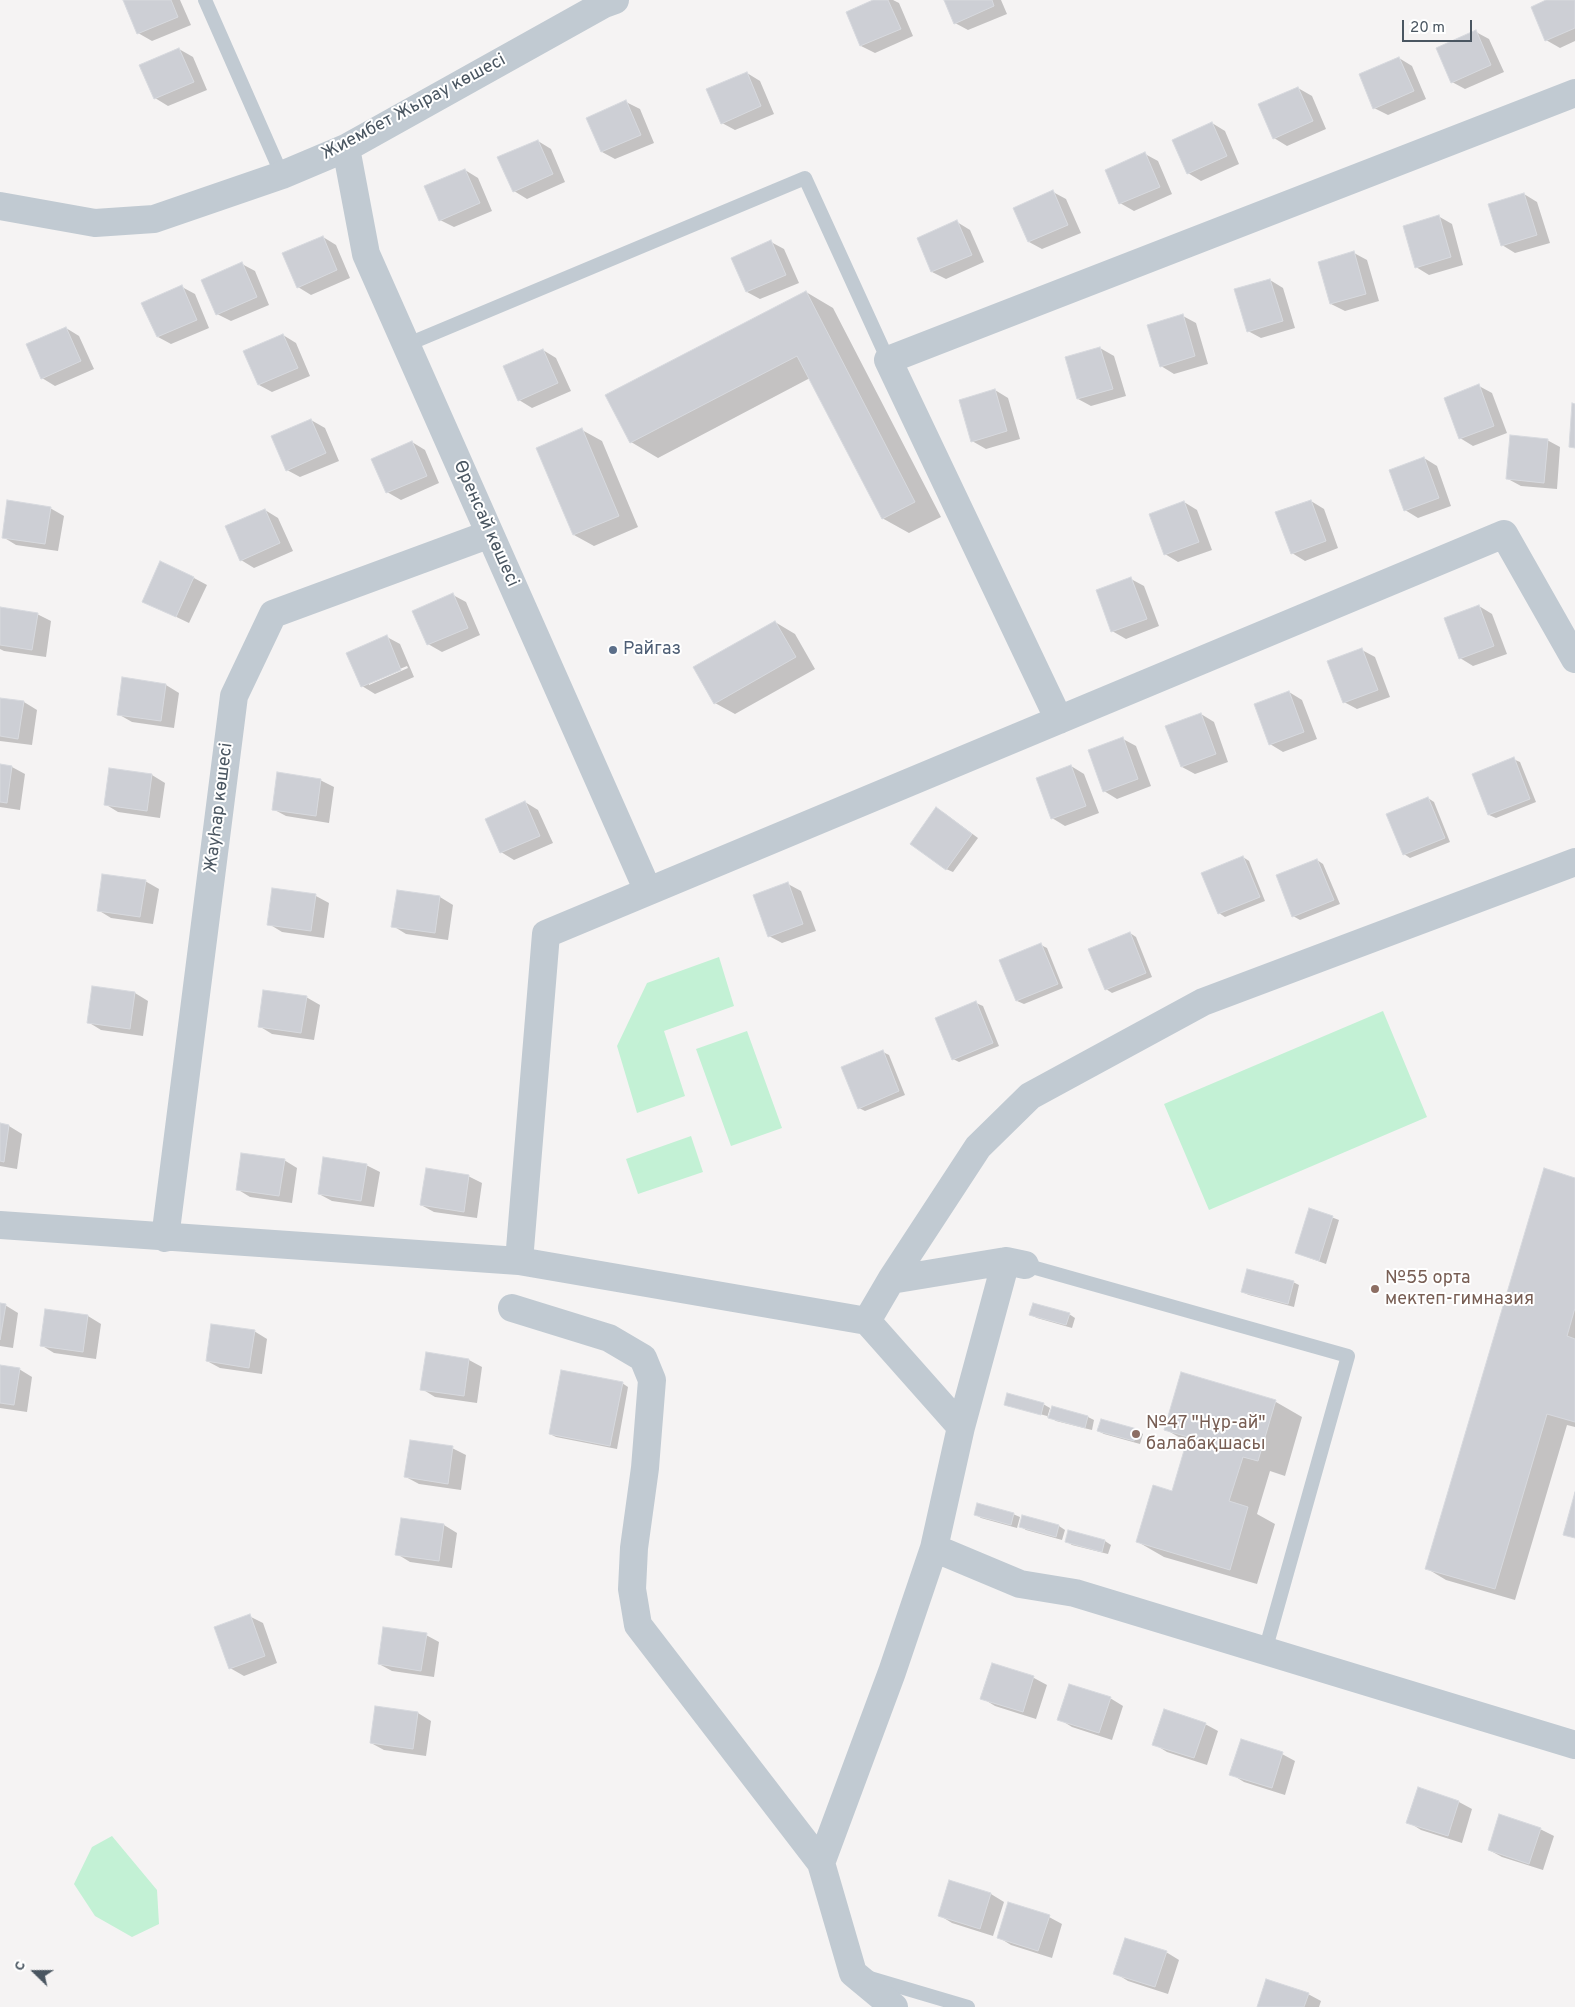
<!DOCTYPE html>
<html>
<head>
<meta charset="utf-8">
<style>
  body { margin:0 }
  #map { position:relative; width:1575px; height:2007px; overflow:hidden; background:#f5f3f3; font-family:Overpass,sans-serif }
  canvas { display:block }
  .north { position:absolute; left:10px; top:1947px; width:50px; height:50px; -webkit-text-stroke:4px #fff; paint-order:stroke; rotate:292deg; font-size:14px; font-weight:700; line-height:20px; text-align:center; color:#4a5661 }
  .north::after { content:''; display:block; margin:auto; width:18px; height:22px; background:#4a5661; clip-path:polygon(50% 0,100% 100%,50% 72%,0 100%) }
  .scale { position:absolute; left:1402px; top:20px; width:70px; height:22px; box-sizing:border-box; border:2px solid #4a5661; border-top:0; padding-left:6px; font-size:15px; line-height:18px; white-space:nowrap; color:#4a5661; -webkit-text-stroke:4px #fff; paint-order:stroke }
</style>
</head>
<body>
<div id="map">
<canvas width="1575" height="2007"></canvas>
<div class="north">С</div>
<div class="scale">20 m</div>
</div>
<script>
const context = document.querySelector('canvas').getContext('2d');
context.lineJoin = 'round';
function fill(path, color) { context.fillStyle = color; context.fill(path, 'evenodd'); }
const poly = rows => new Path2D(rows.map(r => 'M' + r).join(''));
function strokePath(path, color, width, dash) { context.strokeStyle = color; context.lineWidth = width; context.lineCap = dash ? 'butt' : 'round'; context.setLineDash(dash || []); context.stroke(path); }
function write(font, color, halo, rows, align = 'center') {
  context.font = font + ' Overpass,sans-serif'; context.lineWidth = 4; context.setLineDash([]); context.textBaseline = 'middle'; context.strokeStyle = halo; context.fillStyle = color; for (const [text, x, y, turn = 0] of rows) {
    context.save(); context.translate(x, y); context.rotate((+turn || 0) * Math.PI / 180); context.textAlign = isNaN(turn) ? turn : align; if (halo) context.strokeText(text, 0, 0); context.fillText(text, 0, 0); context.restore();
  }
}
const green = poly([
  [719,957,734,1006,664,1031,685,1096,637,1113,617,1046,647,983],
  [1383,1011,1427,1117,1209,1210,1164,1104],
  [747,1031,782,1128,731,1146,696,1049],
  [691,1136,703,1172,638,1194,626,1159],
  [112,1836,157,1890,159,1924,132,1937,95,1916,74,1884,92,1847]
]);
const shadow = poly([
  [126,0,180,0,191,25,152,41,138,33],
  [876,0,893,0,899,3,913,36,875,53,861,46,847,13],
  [945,0,1001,0,1007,14,968,30,955,23],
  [1550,0,1575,0,1575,41,1560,48,1546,40],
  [1476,32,1489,39,1504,72,1465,89,1452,82],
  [179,49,193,57,207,90,168,106,155,98,141,65],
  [1399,58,1412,66,1426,99,1388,115,1374,108],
  [747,73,760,81,774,114,735,130,722,123],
  [1298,88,1312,96,1326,129,1287,146,1274,138],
  [626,102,640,109,654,143,615,159,602,152,588,119],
  [1212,123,1225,131,1239,164,1201,181,1188,173],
  [538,141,551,149,565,182,527,199,514,191],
  [1145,154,1158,161,1172,194,1134,211,1120,203],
  [465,170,478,178,492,211,454,227,440,220],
  [1053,192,1066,199,1081,233,1042,249,1029,242,1015,209],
  [1524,194,1537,202,1550,243,1515,253,1502,245],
  [1438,216,1452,224,1463,265,1429,275,1416,267],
  [957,222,970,230,984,262,946,279,932,272,918,239],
  [323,237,336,245,350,278,311,295,298,287],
  [771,242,784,249,799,283,760,299,747,292],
  [1354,253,1367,260,1379,301,1345,311,1331,304,1320,263],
  [242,264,255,271,269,305,231,321,217,314],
  [1270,280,1283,288,1295,328,1261,338,1248,331],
  [182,287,195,294,209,328,171,344,158,337],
  [806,292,833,308,941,517,909,533,882,518,810,378,658,458,631,442],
  [1183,316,1196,323,1208,364,1174,374,1161,366],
  [66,328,79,336,94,369,55,386,42,378],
  [283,335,296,343,310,376,272,392,259,385],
  [1100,348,1114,356,1126,396,1091,406,1078,399,1066,358],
  [543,350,556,358,571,391,532,408,519,400],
  [1479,386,1492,393,1507,433,1473,446,1460,438],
  [995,390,1008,398,1020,439,986,449,972,441],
  [311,420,325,428,339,461,300,477,287,470],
  [582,430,602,441,638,527,594,546,574,535],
  [1547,440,1560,447,1557,489,1521,486,1508,479],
  [412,442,425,450,439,483,401,500,387,492,373,459],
  [1424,458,1437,466,1451,506,1418,518,1405,510],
  [1311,501,1324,509,1338,548,1305,561,1292,553],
  [1184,502,1197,510,1212,550,1178,562,1165,554],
  [50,508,64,516,58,551,16,545,3,537],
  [265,510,278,518,293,551,254,568,241,560],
  [194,578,207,585,189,623,143,601],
  [1131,579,1144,586,1159,626,1126,639,1112,631],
  [453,595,466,602,480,635,442,652,428,644],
  [1479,606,1492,614,1507,654,1473,666,1460,658],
  [0,608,37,614,51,621,46,657,4,651,0,649],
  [775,622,795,634,815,669,735,714,715,703],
  [387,637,400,644,414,677,375,694,362,686],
  [407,666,408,668,369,685,369,682],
  [1362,650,1375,657,1390,697,1357,709,1344,702],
  [166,685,179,693,174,728,132,722,118,714],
  [1289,692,1302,700,1317,739,1283,752,1270,744],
  [0,699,24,702,37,710,32,745,0,741],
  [1201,714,1214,722,1228,762,1195,774,1182,767],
  [1123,739,1136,746,1151,786,1117,799,1104,791],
  [1513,759,1520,762,1536,802,1496,818,1489,815,1473,775],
  [0,765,12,767,25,774,20,810,0,807],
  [1071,766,1084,774,1099,813,1065,826,1052,818],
  [110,769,152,775,165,783,160,818,118,812,105,804],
  [320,780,334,787,329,823,286,816,273,809],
  [1428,798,1434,802,1450,842,1410,858,1404,854],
  [525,802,538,810,553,843,514,860,501,852],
  [943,812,978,838,953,872,946,869],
  [1243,857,1249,861,1265,901,1225,917,1219,913],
  [1317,860,1323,864,1340,904,1300,920,1293,916],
  [145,881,159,889,153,924,111,918,98,910],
  [788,884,801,891,816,931,782,943,769,936],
  [274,889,316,896,329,903,324,938,282,932,269,924],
  [440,897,453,905,448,940,406,934,393,926],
  [1130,933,1136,937,1152,977,1112,993,1106,989],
  [1041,945,1047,948,1063,988,1024,1004,1017,1001,1001,961],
  [93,987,135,993,148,1001,143,1036,101,1030,88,1022],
  [306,997,320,1005,314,1040,272,1034,259,1026],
  [976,1003,983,1006,999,1046,959,1062,953,1059],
  [883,1052,889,1055,905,1095,865,1111,859,1108],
  [0,1125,9,1126,22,1134,17,1169,0,1166],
  [284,1160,297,1168,292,1203,250,1197,237,1189],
  [366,1165,380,1172,374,1207,332,1201,319,1194],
  [468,1176,482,1183,477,1218,434,1212,421,1205],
  [1575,1179,1575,1427,1567,1425,1515,1600,1446,1580,1426,1568],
  [1310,1209,1339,1220,1326,1264,1296,1253],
  [1293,1282,1299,1285,1294,1307,1249,1295,1242,1292],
  [0,1304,5,1305,18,1313,13,1348,0,1346],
  [1069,1314,1075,1318,1072,1328,1037,1318,1031,1315],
  [88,1316,101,1324,96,1359,54,1353,41,1345],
  [254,1331,267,1339,262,1374,220,1368,207,1361],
  [427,1354,469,1360,482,1367,477,1403,435,1397,422,1389],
  [0,1366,19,1369,32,1377,27,1412,0,1408],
  [622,1383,628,1387,617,1449,556,1437,550,1434],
  [1276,1402,1302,1417,1285,1476,1270,1471,1257,1514,1275,1524,1257,1584,1164,1557,1138,1542,1173,1492,1187,1442,1165,1429],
  [1043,1404,1050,1408,1047,1418,1047,1416,1010,1406,1010,1407,1005,1405],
  [1053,1407,1088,1417,1094,1420,1092,1430,1056,1421,1050,1417],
  [1101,1421,1137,1430,1143,1434,1140,1444,1104,1434,1098,1431],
  [452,1448,466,1455,461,1490,419,1484,406,1477],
  [975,1514,1013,1514,1020,1517,1017,1528,981,1518],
  [402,1519,444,1525,457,1533,452,1568,410,1562,397,1554],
  [1020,1526,1059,1526,1065,1530,1062,1540,1026,1530],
  [1066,1541,1105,1541,1111,1545,1108,1554,1072,1545],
  [249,1616,263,1623,277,1663,244,1676,230,1668],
  [426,1635,439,1642,434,1677,392,1671,379,1664],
  [993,1664,1034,1678,1047,1685,1036,1719,995,1706,982,1698],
  [1110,1698,1123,1706,1112,1740,1072,1727,1059,1719],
  [376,1707,418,1713,431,1721,426,1756,384,1750,371,1743],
  [1205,1724,1218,1731,1207,1765,1167,1752,1154,1744],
  [1282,1754,1295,1761,1285,1795,1244,1782,1231,1774],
  [1418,1789,1459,1802,1472,1809,1462,1843,1421,1830,1408,1822],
  [1540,1829,1554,1836,1543,1870,1502,1857,1489,1850],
  [991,1894,1004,1902,993,1936,952,1923,939,1915],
  [1049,1917,1062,1924,1052,1958,1011,1945,998,1937],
  [1166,1952,1179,1960,1168,1994,1128,1981,1115,1973],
  [1308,1994,1321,2001,1319,2007,1259,2007]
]);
const building = poly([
  [123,0,171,0,178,17,137,34,123,0],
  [873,0,888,0,901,29,860,46,846,12,873,0],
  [944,0,992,0,994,6,954,24,944,0],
  [1546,0,1575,0,1575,28,1545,41,1531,7,1546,0],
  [1476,30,1491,65,1451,83,1436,48,1476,30],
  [179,48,194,82,154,99,139,65,179,48],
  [1399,57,1414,91,1373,109,1359,74,1399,57],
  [747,72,761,106,721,124,706,89,747,72],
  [1298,87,1313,121,1273,139,1258,104,1298,87],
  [626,100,641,135,601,152,586,118,626,100],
  [1212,122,1227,156,1187,174,1172,140,1212,122],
  [538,140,553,174,513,192,497,157,538,140],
  [1145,152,1160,187,1119,204,1105,170,1145,152],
  [465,169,480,203,439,221,424,186,465,169],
  [1053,190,1068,225,1028,242,1013,208,1053,190],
  [1524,193,1537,235,1501,246,1488,204,1524,193],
  [1439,215,1451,257,1415,268,1403,226,1439,215],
  [957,220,972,255,931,272,917,238,957,220],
  [323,236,337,270,297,288,282,253,323,236],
  [771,240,786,275,746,292,731,258,771,240],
  [1354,251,1366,294,1330,304,1318,262,1354,251],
  [242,262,257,297,216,315,201,280,242,262],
  [1270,279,1283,321,1247,332,1234,289,1270,279],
  [182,285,197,320,157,337,141,303,182,285],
  [806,291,915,502,882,519,797,356,630,443,605,395,806,291],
  [1183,314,1195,356,1160,367,1147,325,1183,314],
  [66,327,81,361,41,379,26,344,66,327],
  [283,334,298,368,258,385,243,351,283,334],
  [1100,347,1113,389,1077,399,1065,357,1100,347],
  [543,349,558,383,518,401,503,366,543,349],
  [1479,384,1494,426,1459,439,1444,398,1479,384],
  [995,389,1007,431,971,442,959,400,995,389],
  [1572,403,1575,404,1575,448,1569,447,1572,403],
  [311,419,326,453,286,471,271,436,311,419],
  [582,428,619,516,573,535,536,448,582,428],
  [1510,435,1548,439,1544,483,1506,479,1510,435],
  [412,441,427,476,386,493,371,459,412,441],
  [1424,457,1439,498,1404,511,1389,470,1424,457],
  [7,500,51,507,45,544,2,538,7,500],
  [1311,500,1326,541,1291,554,1275,512,1311,500],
  [1184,501,1199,542,1164,555,1149,514,1184,501],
  [265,509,280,543,240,561,225,526,265,509],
  [160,561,194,577,176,617,142,602,160,561],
  [1131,577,1147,619,1111,632,1096,590,1131,577],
  [453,593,468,628,427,645,412,611,453,593],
  [1479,605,1494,646,1459,659,1444,618,1479,605],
  [0,607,38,613,32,650,0,645,0,607],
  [775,621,796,657,714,704,693,667,775,621],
  [387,635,401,670,361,687,346,653,387,635],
  [1362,648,1378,690,1343,703,1327,661,1362,648],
  [122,677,166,684,161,721,117,715,122,677],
  [1289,691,1304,732,1269,745,1254,704,1289,691],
  [0,698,24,701,18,739,0,736,0,698],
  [1201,713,1216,754,1181,767,1165,726,1201,713],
  [1123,737,1138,779,1103,792,1088,750,1123,737],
  [1514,757,1530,799,1488,815,1472,774,1514,757],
  [0,764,12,766,7,803,0,802,0,764],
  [1071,765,1086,806,1051,819,1036,778,1071,765],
  [109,768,152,774,147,811,104,805,109,768],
  [277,772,321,779,316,816,272,810,277,772],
  [1428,797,1445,838,1403,855,1386,814,1428,797],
  [525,801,540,836,500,853,485,819,525,801],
  [936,807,972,834,946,870,910,844,936,807],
  [1243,856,1260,897,1218,914,1201,873,1243,856],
  [1317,859,1334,900,1292,917,1276,875,1317,859],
  [102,874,146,880,140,917,97,911,102,874],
  [788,882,803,924,768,937,753,895,788,882],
  [272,888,316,894,311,931,267,925,272,888],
  [397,890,440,896,435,933,391,927,397,890],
  [1130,932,1146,973,1105,990,1088,949,1130,932],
  [1041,943,1058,984,1016,1001,999,960,1041,943],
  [92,986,135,992,130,1029,87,1023,92,986],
  [263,990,307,996,301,1033,258,1027,263,990],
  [976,1001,993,1043,952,1060,935,1018,976,1001],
  [883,1050,899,1091,858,1109,841,1067,883,1050],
  [0,1123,9,1125,4,1162,0,1161,0,1123],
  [241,1153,285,1159,279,1196,236,1190,241,1153],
  [323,1157,367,1164,361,1201,318,1194,323,1157],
  [426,1168,469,1175,464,1212,420,1205,426,1168],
  [1544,1168,1575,1178,1575,1308,1567,1336,1575,1339,1575,1422,1547,1414,1495,1589,1425,1569,1544,1168],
  [1309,1208,1333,1216,1319,1261,1295,1253,1309,1208],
  [1247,1269,1294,1281,1288,1304,1241,1292,1247,1269],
  [0,1303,6,1304,0,1340,0,1303],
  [1033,1303,1070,1313,1066,1325,1029,1315,1033,1303],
  [45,1309,88,1315,83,1352,40,1346,45,1309],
  [211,1324,255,1330,249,1368,206,1361,211,1324],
  [426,1352,469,1359,464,1396,420,1390,426,1352],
  [0,1365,20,1368,14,1405,0,1403,0,1365],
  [561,1370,623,1382,610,1446,549,1434,561,1370],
  [1181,1372,1276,1400,1258,1461,1243,1457,1229,1501,1248,1507,1230,1570,1136,1542,1153,1485,1172,1491,1188,1437,1164,1430,1181,1372],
  [1007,1393,1044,1403,1041,1415,1004,1405,1007,1393],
  [1052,1406,1088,1416,1085,1428,1048,1418,1052,1406],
  [1101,1419,1137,1429,1134,1441,1097,1431,1101,1419],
  [410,1440,453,1446,448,1484,404,1477,410,1440],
  [1575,1492,1575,1538,1563,1535,1575,1492],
  [977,1503,1014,1513,1011,1525,974,1515,977,1503],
  [1022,1515,1059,1525,1056,1537,1019,1527,1022,1515],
  [401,1518,444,1524,439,1561,395,1555,401,1518],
  [1068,1530,1105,1540,1102,1552,1065,1542,1068,1530],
  [250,1614,265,1656,229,1669,214,1627,250,1614],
  [383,1627,427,1633,421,1671,378,1664,383,1627],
  [992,1663,1034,1676,1023,1712,980,1699,992,1663],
  [1069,1684,1111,1697,1099,1733,1057,1720,1069,1684],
  [375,1706,418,1712,413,1749,370,1743,375,1706],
  [1164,1709,1206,1723,1194,1758,1152,1745,1164,1709],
  [1241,1739,1283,1752,1272,1788,1229,1775,1241,1739],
  [1418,1787,1459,1801,1448,1836,1406,1823,1418,1787],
  [1499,1814,1541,1828,1529,1864,1488,1850,1499,1814],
  [949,1880,991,1893,980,1929,938,1916,949,1880],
  [1008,1902,1050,1915,1038,1951,997,1938,1008,1902],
  [1125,1938,1167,1951,1155,1987,1113,1974,1125,1938],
  [1266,1979,1309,1993,1304,2007,1257,2007,1266,1979]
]);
const service = poly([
  [205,0,282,175],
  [406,345,805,178,888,360],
  [1025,1265,1348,1356,1265,1651],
  [870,1978,968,2007]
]);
const minor = poly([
  [346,148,366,254,648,891],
  [0,206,95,223,154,219,282,175,346,148,604,4,615,0],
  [1059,720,888,360,1575,93],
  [0,1225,519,1261,546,934,1504,534,1575,659],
  [165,1238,234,696,273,614,490,534],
  [519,1261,867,1321,961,1427,934,1548,1020,1584,1075,1593,1575,1745],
  [891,1280,978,1147,1030,1096,1203,1002,1575,862],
  [512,1308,609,1338,643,1358,652,1380,645,1468,634,1548,632,1589,638,1625,821,1863,853,1973,894,2007],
  [867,1321,891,1280,1006,1261],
  [961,1427,1006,1261,1025,1265],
  [821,1863,892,1672,934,1548]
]);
const markers = [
  [613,650,5,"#5c6f8a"],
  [1375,1289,5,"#8d6e63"],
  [1136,1434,5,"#8d6e63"]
];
const streetNames = [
  ["Жиембет Жырау көшесі",414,108,-28],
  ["Өренсай көшесі",485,524,66],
  ["ЖауҺар көшесі",220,808,-83]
];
const serviceNames = [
  ["Райгаз",623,650]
];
const educationNames = [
  ["№55 орта",1385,1279],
  ["мектеп-гимназия",1385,1300],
  ["№47 \"Нұр-ай\"",1146,1424],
  ["балабақшасы",1146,1445]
];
fill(green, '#c3f1d5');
fill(shadow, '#0003');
fill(building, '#cdcfd5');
strokePath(building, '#d7d9de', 1);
strokePath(service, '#c1cad2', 14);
strokePath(minor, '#c1cad2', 28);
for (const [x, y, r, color] of markers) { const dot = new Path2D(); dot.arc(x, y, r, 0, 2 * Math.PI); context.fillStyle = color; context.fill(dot); strokePath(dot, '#fff', 2); }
write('18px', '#4a5661', '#fff', streetNames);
write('18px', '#4e5e75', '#fff', serviceNames, 'left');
write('18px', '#785e54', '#fff', educationNames, 'left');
</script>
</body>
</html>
